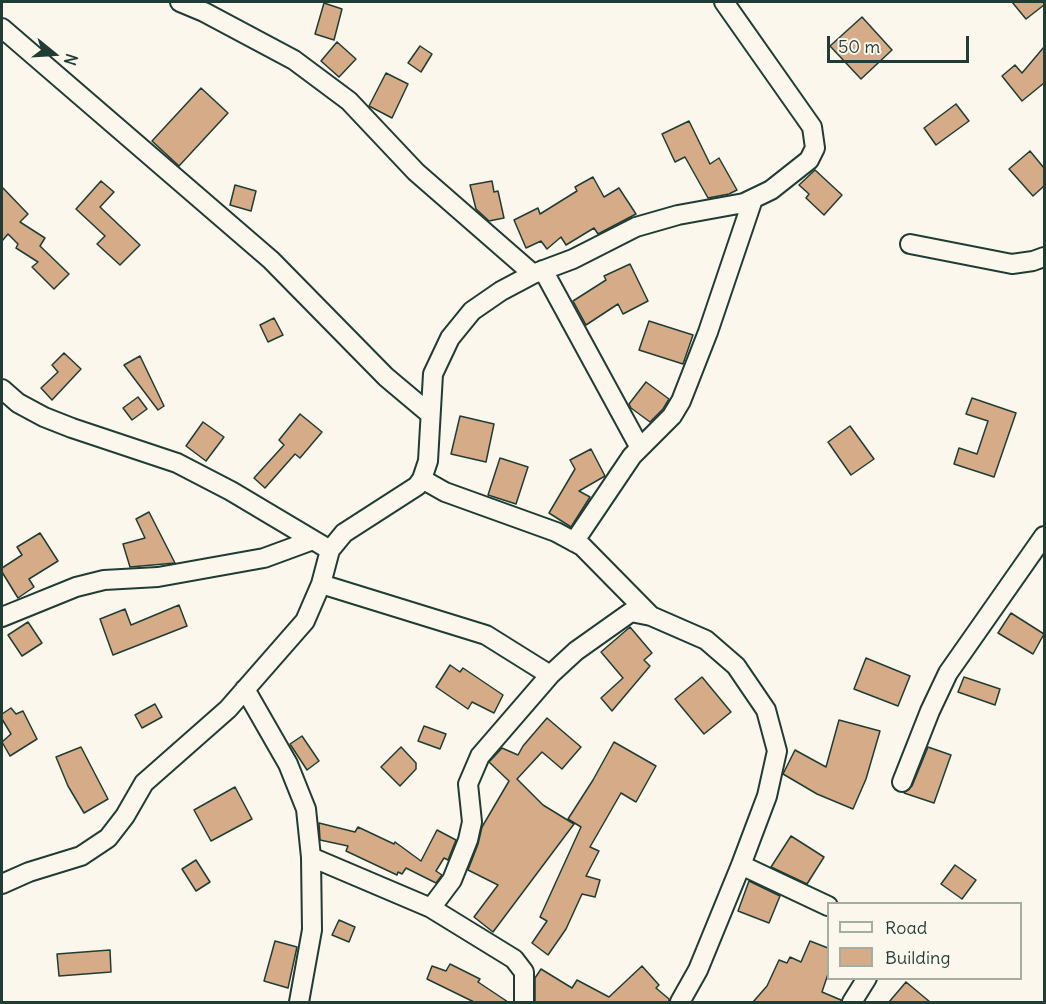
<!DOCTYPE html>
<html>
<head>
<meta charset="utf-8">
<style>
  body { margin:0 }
  #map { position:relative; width:1046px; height:1004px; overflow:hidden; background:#fbf7ec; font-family:Delius,sans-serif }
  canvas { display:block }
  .frame { position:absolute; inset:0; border:3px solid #1f3d34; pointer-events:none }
  .legend { position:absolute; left:827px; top:902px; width:195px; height:78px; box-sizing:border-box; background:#fbf7ec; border:2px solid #a3ada2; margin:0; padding:8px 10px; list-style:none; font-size:18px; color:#1f3d34 }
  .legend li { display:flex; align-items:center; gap:12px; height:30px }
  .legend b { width:30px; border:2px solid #a3ada2 }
  .north { position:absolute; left:24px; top:24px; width:60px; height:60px; -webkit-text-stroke:4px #fbf7ec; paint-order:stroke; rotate:108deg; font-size:16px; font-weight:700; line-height:24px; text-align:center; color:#1f3d34 }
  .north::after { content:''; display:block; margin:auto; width:21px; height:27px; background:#1f3d34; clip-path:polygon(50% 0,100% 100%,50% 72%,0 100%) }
  .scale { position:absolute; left:827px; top:36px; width:142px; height:27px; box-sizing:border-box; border:3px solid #1f3d34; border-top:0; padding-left:8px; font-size:18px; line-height:21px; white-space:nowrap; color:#1f3d34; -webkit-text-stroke:4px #fbf7ec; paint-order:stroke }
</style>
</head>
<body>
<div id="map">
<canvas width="1046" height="1004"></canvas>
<div class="frame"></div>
<ul class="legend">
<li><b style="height:8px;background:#fbf7ec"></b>Road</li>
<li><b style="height:16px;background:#d6ab87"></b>Building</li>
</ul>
<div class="north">N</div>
<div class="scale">50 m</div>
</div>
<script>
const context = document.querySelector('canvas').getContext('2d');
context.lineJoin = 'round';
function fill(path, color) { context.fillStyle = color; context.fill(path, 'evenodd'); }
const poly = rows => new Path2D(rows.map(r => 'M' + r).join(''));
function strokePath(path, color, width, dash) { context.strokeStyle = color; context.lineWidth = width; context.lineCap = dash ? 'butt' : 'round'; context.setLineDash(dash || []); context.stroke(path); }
const building = poly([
  [1012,2,1044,2,1044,5,1026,19,1012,2],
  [324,3,342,9,334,40,315,34,324,3],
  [862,17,892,50,861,79,830,46,862,17],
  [337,42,356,59,339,77,321,61,337,42],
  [420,46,432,54,421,72,408,63,420,46],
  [1044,47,1044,83,1022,101,1002,76,1015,65,1022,73,1044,47],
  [386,73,408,84,392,118,369,106,386,73],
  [201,88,228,113,179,166,152,141,201,88],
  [956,104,969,121,936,145,924,128,956,104],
  [689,121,710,164,719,158,737,190,729,194,708,198,685,157,675,162,662,134,689,121],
  [1030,151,1044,168,1044,186,1033,196,1009,169,1030,151],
  [815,170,842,195,824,215,806,198,809,194,799,185,815,170],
  [593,177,604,197,619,188,636,214,598,234,594,228,566,245,561,237,547,249,541,241,526,248,514,220,538,208,540,214,577,191,575,187,593,177],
  [101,181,114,192,100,207,140,245,120,265,97,244,105,236,76,209,101,181],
  [492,181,494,192,498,191,504,218,489,221,476,209,470,185,492,181],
  [235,185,256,191,251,211,230,205,235,185],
  [2,187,28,214,20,222,45,238,40,246,69,274,54,289,32,267,38,262,16,248,18,244,8,234,2,241,2,187],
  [630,264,648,301,623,314,618,304,586,325,573,301,606,280,604,276,630,264],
  [274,318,283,335,268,342,260,325,274,318],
  [649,321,693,335,683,364,639,350,649,321],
  [64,353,81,369,52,400,41,388,58,372,52,365,64,353],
  [140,356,164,406,158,410,124,365,140,356],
  [646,382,669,399,663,409,650,422,631,408,629,404,646,382],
  [138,397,147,409,132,420,123,408,138,397],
  [972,398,1016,413,994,477,954,464,959,448,977,454,988,421,966,414,972,398],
  [300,414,322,432,300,458,295,454,265,488,254,478,284,445,279,440,300,414],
  [460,416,494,424,486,462,451,454,460,416],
  [203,422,224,437,206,461,186,446,203,422],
  [850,426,874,459,851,475,828,442,850,426],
  [591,449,605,476,579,491,590,497,571,527,549,513,575,469,570,460,591,449],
  [500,458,528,467,516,504,488,495,500,458],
  [149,512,175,563,130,567,123,544,145,538,136,519,149,512],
  [40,533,58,561,29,579,34,587,18,598,2,572,2,568,22,555,17,547,40,533],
  [179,605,187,626,113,655,100,619,125,609,131,625,179,605],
  [1011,613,1044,634,1033,654,998,633,1011,613],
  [28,622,42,643,22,656,8,635,28,622],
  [630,627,652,653,644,660,650,666,612,711,601,698,623,678,601,652,630,627],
  [866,658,910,676,898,706,854,689,866,658],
  [450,665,460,672,463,668,503,695,494,713,472,702,468,709,436,687,450,665],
  [702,677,731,712,704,734,675,699,702,677],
  [964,677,1000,689,995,705,958,692,964,677],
  [155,704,162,717,142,728,135,715,155,704],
  [11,708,16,714,23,711,37,739,10,756,2,742,11,734,2,719,2,714,11,708],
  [547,718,581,747,562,769,542,752,517,779,543,805,574,824,493,932,474,917,498,885,468,870,478,844,482,827,509,781,489,762,502,748,518,755,523,746,547,718],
  [839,720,880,731,866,779,853,809,817,794,783,774,795,750,826,767,839,720],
  [424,726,446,734,440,749,418,741,424,726],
  [302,736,319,761,307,770,290,744,302,736],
  [614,742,656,766,636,802,621,793,590,847,599,851,586,876,600,880,595,897,582,894,566,929,548,955,532,943,547,921,540,917,581,827,568,819,593,780,614,742],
  [81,747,108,799,84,813,68,786,56,757,81,747],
  [401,747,416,763,416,769,400,786,381,767,401,747],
  [928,747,951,755,934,803,904,793,912,786,928,747],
  [235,787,252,819,211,841,194,810,235,787],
  [319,823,355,832,358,827,394,844,395,842,421,861,437,830,456,840,448,860,444,858,436,871,442,875,436,883,406,868,402,874,398,872,397,875,346,851,348,846,320,840,319,823],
  [791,836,824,857,807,884,771,867,791,836],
  [196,860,210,882,196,891,182,869,196,860],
  [955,865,976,880,962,899,941,884,955,865],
  [749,881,780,896,769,923,738,911,749,881],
  [339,920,355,927,349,942,332,935,339,920],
  [275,941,297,947,288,988,264,981,275,941],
  [810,941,828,948,828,974,822,992,841,1000,841,1002,753,1002,767,986,779,960,787,963,790,957,801,962,810,941],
  [110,950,111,972,59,976,57,954,110,950],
  [450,964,480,979,478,982,508,1002,474,1002,427,979,432,966,446,971,450,964],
  [642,966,659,985,656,988,669,999,669,1002,535,1002,535,978,541,969,572,988,577,980,609,997,642,966],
  [906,982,930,1002,889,1002,906,982]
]);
const minor = poly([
  [180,2,204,12,294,60,349,101,416,172,533,274],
  [2,28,271,260,386,377,430,414],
  [910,244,1012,264,1033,261,1044,257],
  [543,270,640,448],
  [2,389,18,403,44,417,72,428,177,463,231,491,330,550],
  [422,479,445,492,556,532,582,546,651,616],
  [574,542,632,456,672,416,681,401,708,332,753,199],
  [321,584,486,635,550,675],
  [2,617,76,587,104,580,158,577,264,558,313,540],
  [245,689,288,764,306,809,311,857,312,930,299,1002],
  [902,782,930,711,948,673,1044,536],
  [311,857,431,908,514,959,524,972,524,1002],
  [741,865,828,906],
  [2,884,29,872,81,856,108,838,125,816,144,783,228,709,305,621,321,584,330,550,344,533,417,486,422,479,428,461,433,374,450,338,472,311,501,291,533,274,573,259,636,227,678,215,744,203,771,190,809,160,815,148,812,127,724,2],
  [431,908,452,880,468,840,472,822,468,784,480,756,550,675,576,651,631,612,651,616,706,640,736,666,766,710,777,751,767,796,741,865,698,970,680,1002],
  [852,1002,867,978]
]);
fill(building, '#d6ab87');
strokePath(building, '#1f3d34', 1.5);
strokePath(minor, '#1f3d34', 22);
strokePath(minor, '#fbf7ec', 18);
</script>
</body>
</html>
